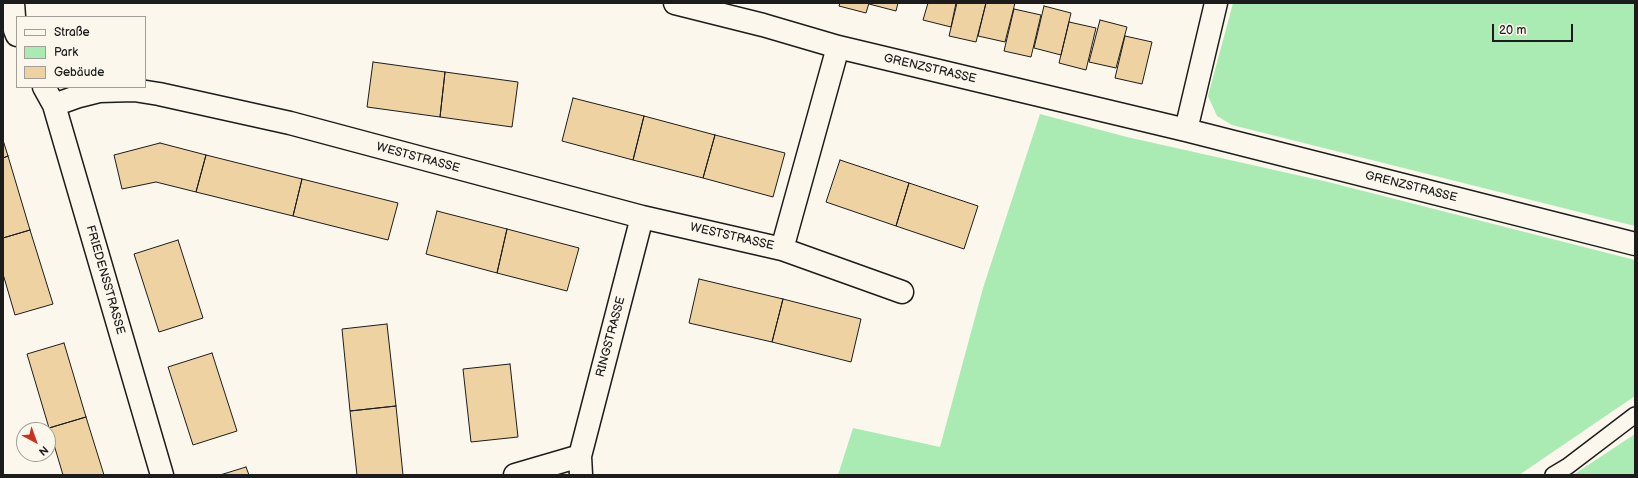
<!DOCTYPE html>
<html>
<head>
<meta charset="utf-8">
<style>
  body { margin:0 }
  #map { position:relative; width:1638px; height:478px; overflow:hidden; background:#fbf7ec; font-family:"Balsamiq Sans",sans-serif }
  canvas { display:block }
  .frame { position:absolute; inset:0; border:4px solid #1c1c1c; pointer-events:none }
  .legend { position:absolute; left:16px; top:16px; width:130px; height:72px; box-sizing:border-box; background:#fbf7ec; border:1px solid #a29f99; margin:0; padding:5px 7px; list-style:none; font-size:12px; color:#1c1c1c }
  .legend li { display:flex; align-items:center; gap:8px; height:20px }
  .legend b { width:20px; border:1px solid #a29f99 }
  .north { position:absolute; left:16px; top:422px; width:40px; height:40px; box-sizing:border-box; background:#fbf7ec; border:1px solid #a29f99; border-radius:50%; rotate:139deg; font-size:11px; font-weight:700; line-height:16px; text-align:center; color:#1c1c1c }
  .north::after { content:''; display:block; margin:auto; width:14px; height:18px; background:#c8321e; clip-path:polygon(50% 0,100% 100%,50% 72%,0 100%) }
  .scale { position:absolute; left:1492px; top:24px; width:81px; height:18px; box-sizing:border-box; border:2px solid #1c1c1c; border-top:0; padding-left:5px; font-size:12px; line-height:14px; white-space:nowrap; color:#1c1c1c; -webkit-text-stroke:3px #fbf7ec; paint-order:stroke }
</style>
</head>
<body>
<div id="map">
<canvas width="1638" height="478"></canvas>
<div class="frame"></div>
<ul class="legend">
<li><b style="height:5px;background:#fbf7ec"></b>Straße</li>
<li><b style="height:11px;background:#aaebb4"></b>Park</li>
<li><b style="height:11px;background:#eed2a2"></b>Gebäude</li>
</ul>
<div class="north">N</div>
<div class="scale">20 m</div>
</div>
<script>
const context = document.querySelector('canvas').getContext('2d');
context.lineJoin = 'round';
function fill(path, color) { context.fillStyle = color; context.fill(path, 'evenodd'); }
const poly = rows => new Path2D(rows.map(r => 'M' + r).join(''));
function strokePath(path, color, width, dash) { context.strokeStyle = color; context.lineWidth = width; context.lineCap = dash ? 'butt' : 'round'; context.setLineDash(dash || []); context.stroke(path); }
function write(font, color, halo, rows, align = 'center') {
  context.font = font + ' "Balsamiq Sans",sans-serif'; context.lineWidth = 3; context.setLineDash([]); context.textBaseline = 'middle'; context.strokeStyle = halo; context.fillStyle = color; for (const [text, x, y, turn = 0] of rows) {
    context.save(); context.translate(x, y); context.rotate((+turn || 0) * Math.PI / 180); context.textAlign = isNaN(turn) ? turn : align; if (halo) context.strokeText(text, 0, 0); context.fillText(text, 0, 0); context.restore();
  }
}
const green = poly([
  [1233,3,1635,3,1635,226,1232,125,1217,116,1208,96],
  [1040,114,1127,137,1328,182,1635,260,1635,396,1519,475,838,475,853,428,940,447,983,288],
  [1635,434,1635,475,1573,475]
]);
const building = poly([
  [840,3,869,3,866,13,839,6,840,3],
  [869,3,898,3,896,11,869,4,869,3],
  [928,3,956,3,951,27,923,20,928,3],
  [957,3,986,3,976,42,949,36,957,3],
  [986,3,1015,3,1005,42,978,36,986,3],
  [1044,6,1071,13,1061,55,1034,48,1044,6],
  [1014,9,1041,15,1031,57,1004,51,1014,9],
  [1100,20,1127,27,1116,68,1089,62,1100,20],
  [1069,22,1096,28,1086,70,1059,63,1069,22],
  [1125,36,1152,42,1142,84,1115,78,1125,36],
  [373,62,445,72,440,117,367,107,373,62],
  [445,72,518,82,512,127,440,117,445,72],
  [573,98,644,116,633,160,562,141,573,98],
  [644,116,715,135,703,178,633,160,644,116],
  [715,135,785,153,773,197,703,178,715,135],
  [3,140,8,156,3,158,3,140],
  [160,143,206,155,196,192,156,182,122,189,114,155,160,143],
  [206,155,302,179,293,216,196,192,206,155],
  [8,156,30,230,3,238,3,158,8,156],
  [840,160,909,183,896,226,826,202,840,160],
  [302,179,398,203,388,240,293,216,302,179],
  [909,183,978,206,964,249,896,226,909,183],
  [437,211,507,229,497,273,426,254,437,211],
  [507,229,579,248,567,291,497,273,507,229],
  [30,230,53,304,15,315,3,274,3,238,30,230],
  [178,240,203,318,159,332,134,254,178,240],
  [699,279,783,299,772,342,689,323,699,279],
  [783,299,861,319,851,362,772,342,783,299],
  [387,324,396,406,350,411,342,329,387,324],
  [64,343,86,417,49,428,27,354,64,343],
  [212,353,237,431,193,445,168,367,212,353],
  [510,364,518,437,471,442,463,369,510,364],
  [396,406,403,475,357,475,350,411,396,406],
  [86,417,104,475,63,475,49,428,86,417],
  [246,467,249,475,220,475,246,467]
]);
const service = poly([
  [1553,475,1568,466,1635,415]
]);
const minor = poly([
  [13,3,15,30,17,35],
  [675,3,763,25,838,47,1186,130,1635,244],
  [44,87,54,105,162,475],
  [54,105,79,96,99,91,134,90,159,94,290,123,642,217,782,249,902,292],
  [1186,130,1216,3],
  [782,249,838,47],
  [515,475,580,456],
  [581,475,580,456,642,217]
]);
const streetNames = [
  ["GRENZSTRASSE",930,69,13],
  ["WESTSTRASSE",418,158,15],
  ["GRENZSTRASSE",1411,187,14],
  ["WESTSTRASSE",732,237,13],
  ["FRIEDENSSTRASSE",105,280,74],
  ["RINGSTRASSE",611,337,-75]
];
fill(green, '#aaebb4');
fill(building, '#eed2a2');
strokePath(building, '#1c1c1c', 1);
strokePath(service, '#1c1c1c', 18);
strokePath(minor, '#1c1c1c', 25);
strokePath(service, '#fbf7ec', 15);
strokePath(minor, '#fbf7ec', 22);
write('12px', '#1c1c1c', '#fbf7ec', streetNames);
</script>
</body>
</html>
